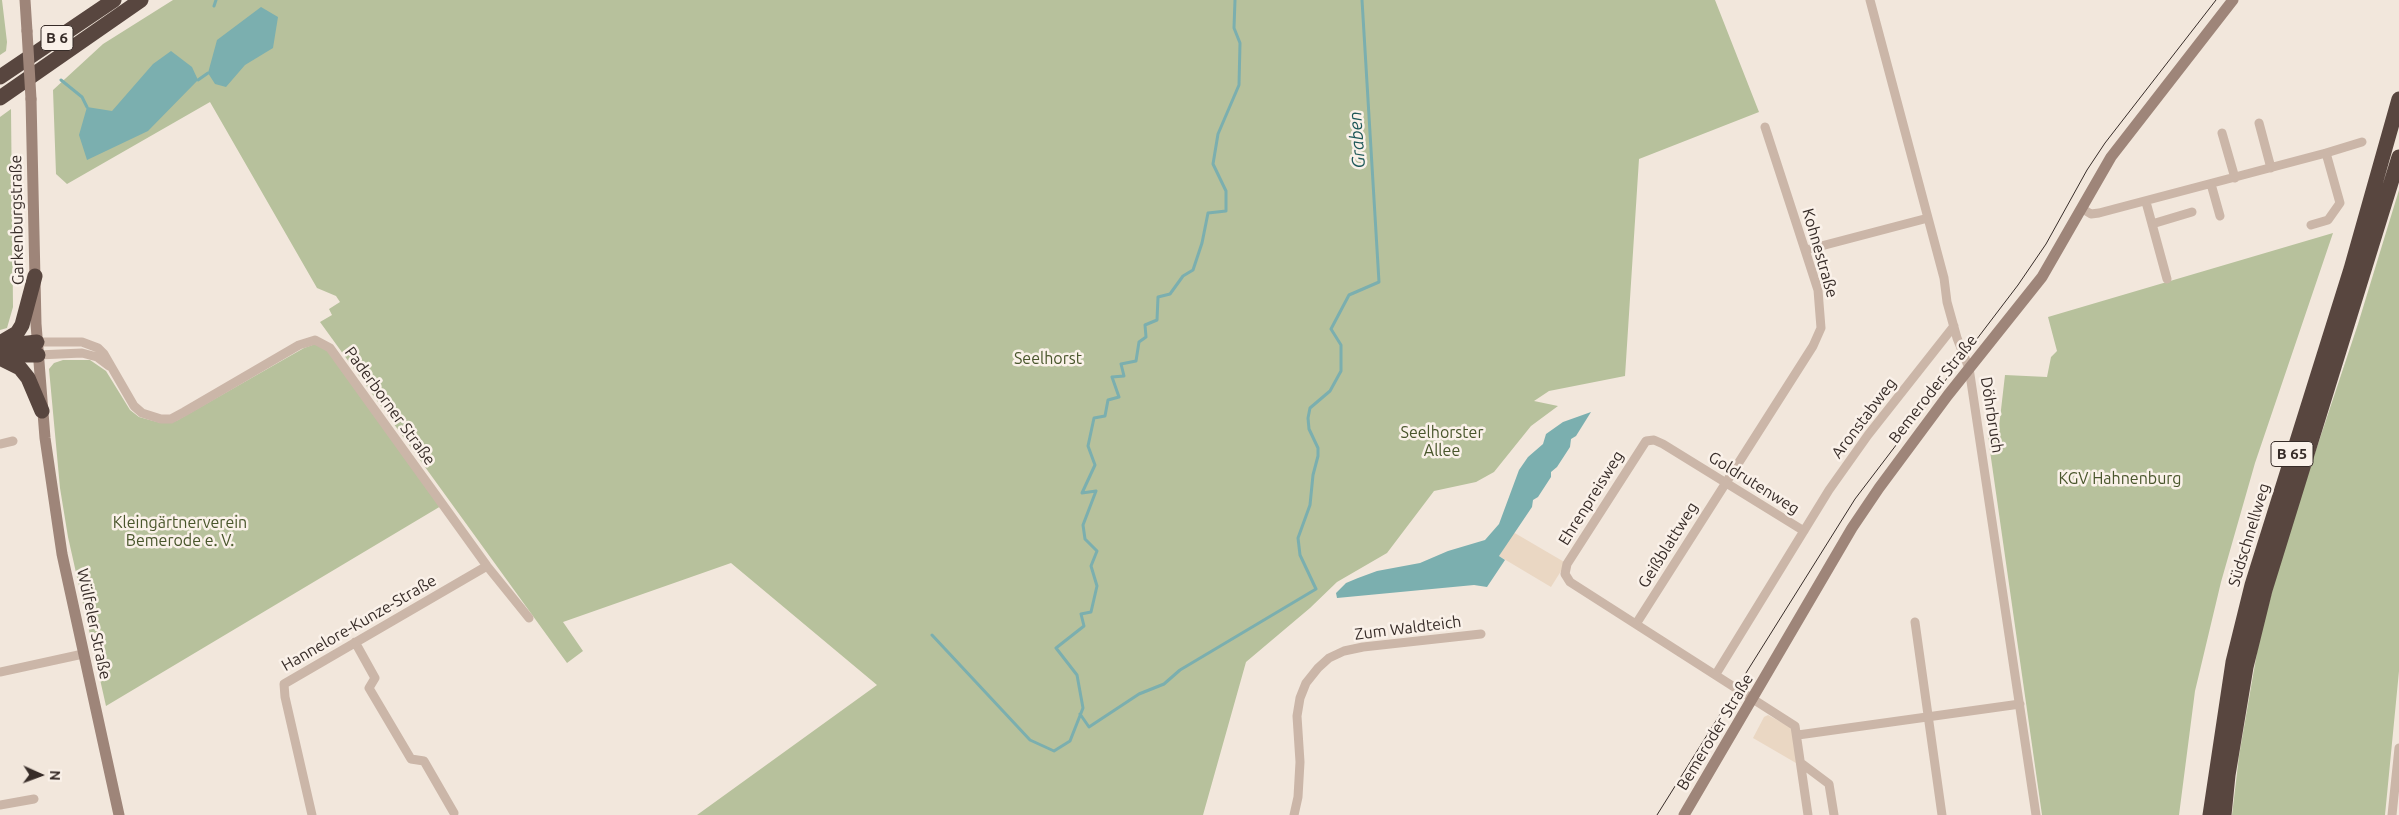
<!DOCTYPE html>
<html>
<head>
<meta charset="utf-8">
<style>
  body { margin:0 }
  #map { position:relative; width:2399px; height:815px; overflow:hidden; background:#f2e7dc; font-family:Ubuntu,sans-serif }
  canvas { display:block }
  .north { position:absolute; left:15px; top:750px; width:50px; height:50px; -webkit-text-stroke:4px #faf1e9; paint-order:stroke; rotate:92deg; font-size:14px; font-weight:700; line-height:20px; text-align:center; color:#372c28 }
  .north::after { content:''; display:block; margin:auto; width:18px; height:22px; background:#372c28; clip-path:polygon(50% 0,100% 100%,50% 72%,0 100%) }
</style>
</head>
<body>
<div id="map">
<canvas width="2399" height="815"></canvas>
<div class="north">N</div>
</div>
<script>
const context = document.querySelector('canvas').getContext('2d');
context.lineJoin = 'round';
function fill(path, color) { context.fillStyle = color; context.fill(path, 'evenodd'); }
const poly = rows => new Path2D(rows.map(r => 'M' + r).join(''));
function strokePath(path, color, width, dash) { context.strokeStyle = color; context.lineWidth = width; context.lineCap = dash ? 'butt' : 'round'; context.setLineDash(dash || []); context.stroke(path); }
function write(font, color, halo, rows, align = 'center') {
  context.font = font + ' Ubuntu,sans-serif'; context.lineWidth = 5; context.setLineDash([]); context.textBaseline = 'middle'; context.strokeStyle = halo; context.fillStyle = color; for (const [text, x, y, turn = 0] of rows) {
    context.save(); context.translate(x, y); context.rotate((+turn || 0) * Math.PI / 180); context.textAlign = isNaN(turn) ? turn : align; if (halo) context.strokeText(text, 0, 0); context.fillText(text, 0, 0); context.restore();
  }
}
const green = poly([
  [0,0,2,0,7,42,6,51,0,55],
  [173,0,1715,0,1759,112,1639,159,1625,376,1549,391,1534,401,1558,406,1531,426,1494,472,1476,482,1434,491,1387,553,1337,582,1310,608,1246,662,1203,815,697,815,877,685,731,563,563,622,583,651,567,663,320,322,332,315,329,309,340,302,336,296,317,288,210,102,67,184,56,174,53,90,103,44],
  [11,109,13,307,7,328,0,330,0,117],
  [2399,190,2399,671,2385,815,2232,815,2239,756,2259,641,2284,546,2358,324],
  [2333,233,2255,463,2221,582,2195,691,2179,815,2042,815,1987,430,1999,427,2005,375,2047,377,2051,357,2057,351,2048,317],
  [315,344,328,351,441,506,106,706,68,537,60,488,49,369,54,363,63,360,90,360,106,371,130,410,139,417,161,423,176,421,304,348]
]);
const plaza = poly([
  [1513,532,1566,563,1551,587,1499,556],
  [1768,715,1790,727,1795,734,1796,763,1753,738,1764,717]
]);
const water = poly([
  [261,7,278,17,273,48,245,65,226,87,215,84,208,73,217,40],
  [171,51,192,67,198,80,148,131,87,160,79,135,87,107,112,111,153,64],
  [1591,412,1576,436,1571,439,1570,447,1557,467,1551,472,1551,477,1538,497,1533,500,1532,507,1499,556,1505,560,1487,587,1474,585,1337,598,1336,593,1346,583,1358,578,1377,571,1420,563,1448,551,1485,540,1499,524,1519,470,1528,457,1543,444,1546,434,1563,422]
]);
const stream = poly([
  [214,6,216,0],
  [61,80,82,97,87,107],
  [198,80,208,73],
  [932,635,1030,740,1054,751,1070,741,1083,708,1077,675,1056,648,1084,626,1081,614,1091,612,1097,586,1091,566,1097,551,1085,539,1083,525,1096,491,1082,493,1095,465,1088,446,1094,418,1105,416,1108,400,1119,397,1112,377,1124,376,1121,364,1136,361,1139,342,1146,337,1145,325,1157,320,1158,297,1170,294,1183,276,1193,270,1202,243,1208,213,1226,211,1226,191,1213,164,1218,134,1239,85,1240,43,1234,28,1235,0],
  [1080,714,1089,727,1139,694,1164,684,1180,670,1316,589,1300,555,1298,538,1310,505,1313,475,1318,456,1318,448,1309,429,1308,418,1310,408,1330,391,1341,371,1341,345,1331,329,1349,295,1379,282,1362,0]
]);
const street = poly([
  [1870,0,1944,278,1947,302,1957,338,1969,368,2036,815],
  [2259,123,2271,168],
  [2222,133,2235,178],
  [2326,153,2362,142],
  [2211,184,2220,216],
  [2146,202,2167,279],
  [2081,208,2091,214,2099,213,2326,153,2340,203,2328,220,2311,225],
  [2152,224,2192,212],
  [1806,250,1928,218],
  [37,342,82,342,98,348,104,354,134,406,142,413,161,419,171,419,184,412,299,345,315,340,330,348,487,566,529,618],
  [38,355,82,353,97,357,109,366],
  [0,444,13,441],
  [1804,531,1663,444,1654,440,1646,441,1567,564,1565,574,1570,582,1795,726,1808,815],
  [1915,622,1942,815],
  [1636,624,1813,346,1821,328,1818,290,1765,127],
  [355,642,375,678,369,688,411,759,424,761,454,813],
  [0,672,83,654],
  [1716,674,1829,490,1868,435,1954,326],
  [1798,735,2020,704],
  [1801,763,1829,784,1834,815],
  [0,805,34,799],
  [312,815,285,697,284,684,487,566],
  [1294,815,1298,797,1300,762,1297,716,1300,698,1306,683,1318,668,1329,658,1344,651,1363,647,1481,634],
  [2392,815,2399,748]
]);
const secondary = poly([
  [25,0,27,31],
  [31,99,36,324,45,438,62,554,119,815],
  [1684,815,1852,528,1879,488,1948,395,2042,277,2111,157,2233,0]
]);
const highway = poly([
  [0,77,114,0],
  [0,98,141,0],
  [0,343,17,333,22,325,35,276],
  [1,346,37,342],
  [1,355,38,355],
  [0,358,20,368,28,378,42,411],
  [2210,815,2233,662,2252,585,2351,269,2399,99],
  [2224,815,2228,775,2246,667,2265,590,2399,157]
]);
const tram = poly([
  [1657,815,1855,499,2018,285,2046,244,2087,170,2105,143,2216,0]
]);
const secondaryBridge = poly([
  [27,31,31,99]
]);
const shields = [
  [57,38,32],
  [2292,454,42]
];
const shieldNames = [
  ["B 6",57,38],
  ["B 65",2292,454]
];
const streetNames = [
  ["Garkenburgstraße",17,220,-91],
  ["Kohnestraße",1820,253,74],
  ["Bemeroder Straße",1933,389,-52],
  ["Paderborner Straße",390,406,54],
  ["Döhrbruch",1992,415,81],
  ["Aronstabweg",1864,418,-53],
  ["Goldrutenweg",1754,483,32],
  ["Ehrenpreisweg",1591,498,-58],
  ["Südschnellweg",2249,535,-73],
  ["Geißblattweg",1668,545,-58],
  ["Hannelore-Kunze-Straße",359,623,-30],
  ["Wülfeler Straße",94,624,78],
  ["Zum Waldteich",1408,628,-7],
  ["Bemeroder Straße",1715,732,-59]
];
const parkNames = [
  ["Seelhorst",1048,359],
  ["Seelhorster",1442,433],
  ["Allee",1442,451],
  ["KGV Hahnenburg",2120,479],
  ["Kleingärtnerverein",180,523],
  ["Bemerode e. V.",180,541]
];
const waterNames = [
  ["Graben",1357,140,-94]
];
fill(green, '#b7c19c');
fill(plaza, '#ead7c3');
fill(water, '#7bafaf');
strokePath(stream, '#7bafaf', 3);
strokePath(street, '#cbb6a8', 9);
strokePath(secondary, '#9e8579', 11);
strokePath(highway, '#58463f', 15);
strokePath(tram, '#372c28', 1);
strokePath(secondaryBridge, '#9e8579', 11);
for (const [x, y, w] of shields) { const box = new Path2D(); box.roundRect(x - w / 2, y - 12.5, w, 25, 4); context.fillStyle = '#faf1e9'; context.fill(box); strokePath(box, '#372c28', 1); }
write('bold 15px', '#372c28', null, shieldNames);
write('16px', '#372c28', '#faf1e9', streetNames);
write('16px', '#49562c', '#faf1e9', parkNames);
write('italic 18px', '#1e5859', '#faf1e9', waterNames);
</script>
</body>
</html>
